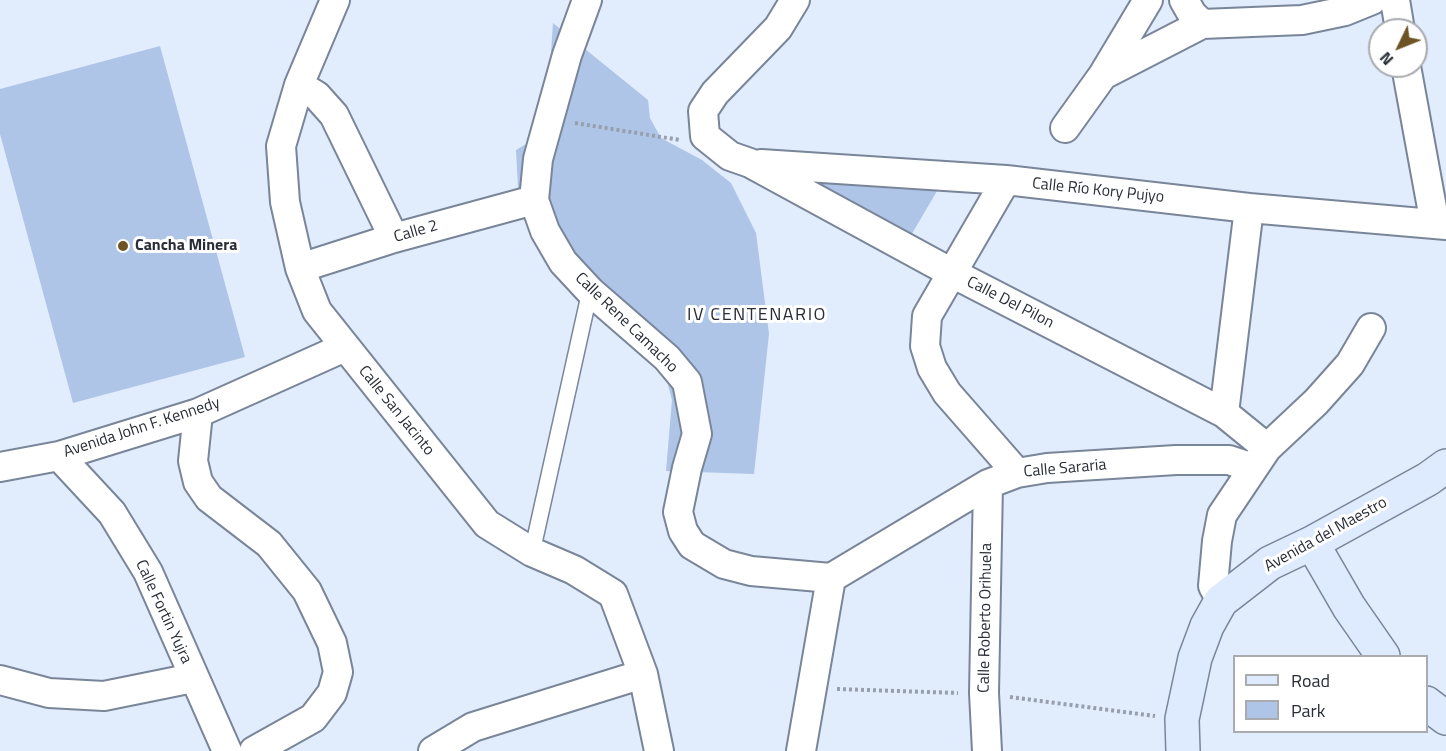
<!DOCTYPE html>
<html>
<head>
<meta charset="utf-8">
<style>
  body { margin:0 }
  #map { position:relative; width:1446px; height:751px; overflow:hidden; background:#e1ecfd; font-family:"Titillium Web",sans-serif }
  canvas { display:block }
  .legend { position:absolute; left:1233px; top:655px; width:195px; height:78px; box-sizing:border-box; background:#fff; border:2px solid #a9abaf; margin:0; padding:8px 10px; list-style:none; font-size:18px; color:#292d36 }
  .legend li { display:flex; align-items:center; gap:12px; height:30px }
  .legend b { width:30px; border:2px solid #a9abaf }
  .north { position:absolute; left:1368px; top:18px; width:60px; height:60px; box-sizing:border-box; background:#fff; border:2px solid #a9abaf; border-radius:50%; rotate:227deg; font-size:16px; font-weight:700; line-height:24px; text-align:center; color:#292d36 }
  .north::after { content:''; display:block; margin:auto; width:21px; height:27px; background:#6d5425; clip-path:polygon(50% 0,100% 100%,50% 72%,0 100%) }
</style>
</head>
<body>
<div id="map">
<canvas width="1446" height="751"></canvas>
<ul class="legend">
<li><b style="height:8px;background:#deeafe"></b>Road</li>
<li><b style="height:16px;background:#afc5e7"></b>Park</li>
</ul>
<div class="north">N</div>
</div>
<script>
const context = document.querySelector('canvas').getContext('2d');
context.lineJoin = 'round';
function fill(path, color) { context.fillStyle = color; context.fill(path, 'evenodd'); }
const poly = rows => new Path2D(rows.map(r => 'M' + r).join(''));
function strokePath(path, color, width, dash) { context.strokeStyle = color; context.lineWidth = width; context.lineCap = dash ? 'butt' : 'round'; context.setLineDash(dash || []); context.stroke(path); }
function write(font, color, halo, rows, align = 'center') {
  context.font = font + ' "Titillium Web",sans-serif'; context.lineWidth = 6; context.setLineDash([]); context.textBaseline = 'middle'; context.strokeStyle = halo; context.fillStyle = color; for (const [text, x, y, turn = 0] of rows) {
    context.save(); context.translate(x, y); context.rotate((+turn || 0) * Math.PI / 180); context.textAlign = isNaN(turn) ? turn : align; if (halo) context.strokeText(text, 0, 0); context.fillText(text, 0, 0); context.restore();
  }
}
const green = poly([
  [553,23,648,100,650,118,661,138,702,160,731,183,756,233,769,334,754,474,666,471,672,400,663,366,528,219,518,187,516,150,565,121,550,67],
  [160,46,245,357,73,403,0,134,0,89],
  [790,176,940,186,910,237]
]);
const path = poly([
  [575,123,680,140],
  [837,689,958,693],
  [1010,697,1155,716]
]);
const lane = poly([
  [532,552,590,291]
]);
const street = poly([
  [335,0,299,85,281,146,285,202,300,268,317,311,487,524,532,552,574,570,613,594,643,674,659,751],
  [587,0,567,55,538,159,534,200,545,231,563,262,590,291,667,358,687,382,697,434,687,468,678,512,683,531,692,545,724,564,751,571,831,578],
  [795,0,778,28,715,93,703,111,705,136,730,156,750,163,952,273,1224,413,1267,448],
  [1184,0,1192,14,1202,24,1302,20,1345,11,1372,0],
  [1395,0,1400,30],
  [1406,66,1435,224],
  [1103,75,1202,24],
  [299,85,317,96,334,115,394,238],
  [1065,128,1103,75,1148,0],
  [761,164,1006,180,1249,208,1446,225],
  [1006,180,927,316,925,346,932,368,947,393,1017,473],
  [300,268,394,238,534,200],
  [198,413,193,461,198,482,209,498,269,544,307,591,332,643,338,672,332,693,313,718,254,751],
  [1224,413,1249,208],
  [59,456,112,513,148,572,227,751],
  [0,467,59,456,198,413,345,347],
  [831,578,988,484,1017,473,1047,468,1176,460,1229,460,1253,468],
  [1221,601,1213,586,1217,541,1222,515,1267,448,1316,402,1350,364,1371,328],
  [0,680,49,693,104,696,193,678],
  [433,751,473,727,643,674],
  [801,751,831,578],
  [987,751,984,693,988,484]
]);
const secondary = poly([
  [1312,543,1349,607,1383,656],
  [1426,703,1446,718],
  [1183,751,1182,719,1195,658,1207,626,1221,601,1270,563,1312,543,1428,479,1446,466]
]);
const markers = [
  [123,246,6,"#6d5425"]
];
const streetNames = [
  ["Calle Río Kory Pujyo",1098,191,6],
  ["Calle 2",416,232,-16],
  ["Calle Del Pilon",1010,303,27],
  ["Calle Rene Camacho",626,323,44],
  ["Calle San Jacinto",396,411,51],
  ["Avenida John F. Kennedy",142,428,-18],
  ["Calle Sararia",1065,469,-5],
  ["Avenida del Maestro",1326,535,-29],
  ["Calle Fortin Yujra",163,612,65],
  ["Calle Roberto Orihuela",986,618,-89]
];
const poiNames = [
  ["Cancha Minera",135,246]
];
const neighbourhoodNames = [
  ["IV CENTENARIO",757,316]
];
fill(green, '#afc5e7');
strokePath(lane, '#798598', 18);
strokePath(street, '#798598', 32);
strokePath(secondary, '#798598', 36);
strokePath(path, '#979fad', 4, [3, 3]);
strokePath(lane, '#fff', 15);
strokePath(street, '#fff', 28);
strokePath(secondary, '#deeafe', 33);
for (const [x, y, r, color] of markers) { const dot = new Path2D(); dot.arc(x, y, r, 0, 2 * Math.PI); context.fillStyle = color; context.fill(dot); strokePath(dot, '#fff', 2); }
write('16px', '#292d36', '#fff', streetNames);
write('bold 16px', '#292d36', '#fff', poiNames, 'left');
context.letterSpacing = '1.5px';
write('18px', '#292d36', '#fff', neighbourhoodNames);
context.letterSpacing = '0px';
</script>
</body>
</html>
